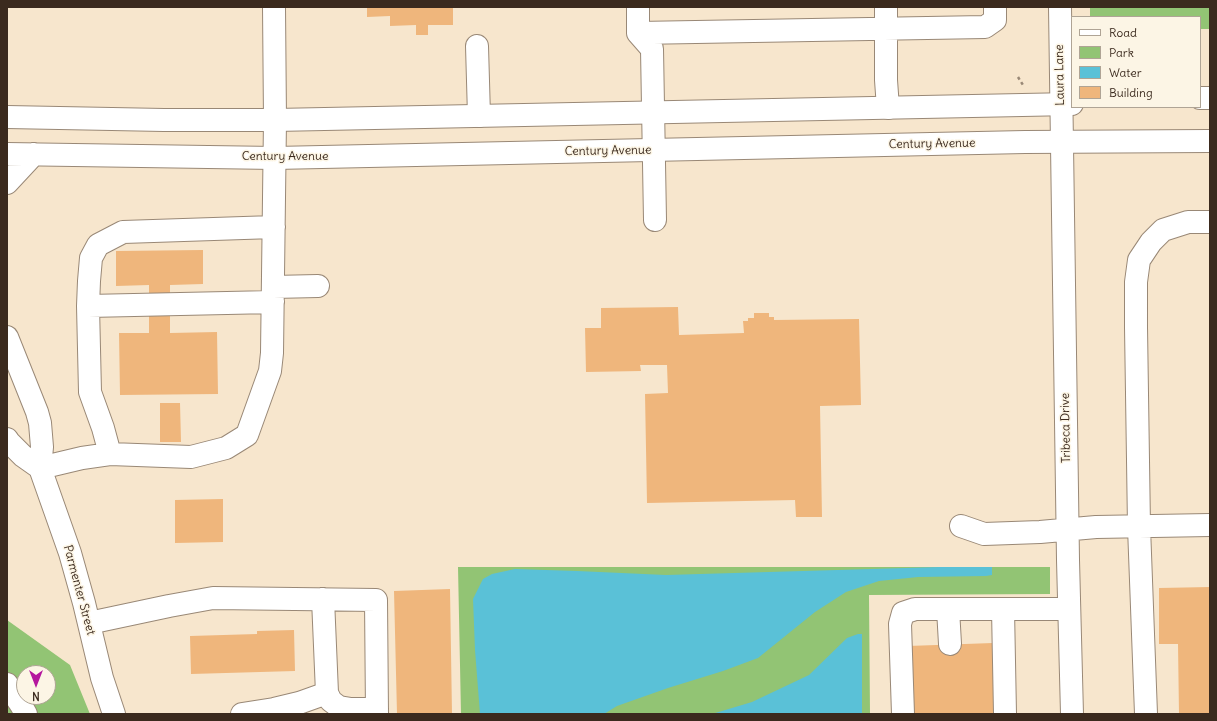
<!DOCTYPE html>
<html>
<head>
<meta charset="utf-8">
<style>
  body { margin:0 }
  #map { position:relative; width:1217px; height:721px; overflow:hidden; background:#f7e6cd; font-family:Delius,sans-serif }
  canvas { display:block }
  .frame { position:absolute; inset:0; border:8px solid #3b2a1e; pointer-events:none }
  .legend { position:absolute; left:1071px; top:16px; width:130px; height:92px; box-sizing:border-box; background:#fcf5e5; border:1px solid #afa495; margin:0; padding:5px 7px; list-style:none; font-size:12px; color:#3b2a1e }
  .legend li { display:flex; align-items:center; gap:8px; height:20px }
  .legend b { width:20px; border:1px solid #afa495 }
  .north { position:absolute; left:16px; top:665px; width:40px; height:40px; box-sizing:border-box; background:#fcf5e5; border:1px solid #afa495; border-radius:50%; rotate:180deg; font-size:11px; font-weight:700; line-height:16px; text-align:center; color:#3b2a1e }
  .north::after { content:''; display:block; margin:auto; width:14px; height:18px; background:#b5179e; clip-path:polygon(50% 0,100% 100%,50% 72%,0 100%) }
</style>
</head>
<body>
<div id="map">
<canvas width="1217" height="721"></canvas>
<div class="frame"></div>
<ul class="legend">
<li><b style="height:5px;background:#fff"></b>Road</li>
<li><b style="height:11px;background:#92c474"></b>Park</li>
<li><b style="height:11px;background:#5ac1d7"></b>Water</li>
<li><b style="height:11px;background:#efb67c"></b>Building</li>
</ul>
<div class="north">N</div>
</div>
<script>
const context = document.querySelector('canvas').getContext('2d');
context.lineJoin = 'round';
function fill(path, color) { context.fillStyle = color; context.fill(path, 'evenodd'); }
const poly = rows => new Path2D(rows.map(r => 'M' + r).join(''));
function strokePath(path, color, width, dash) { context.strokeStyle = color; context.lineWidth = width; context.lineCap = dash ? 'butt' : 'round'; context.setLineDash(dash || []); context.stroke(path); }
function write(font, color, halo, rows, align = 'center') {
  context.font = font + ' Delius,sans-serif'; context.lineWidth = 3; context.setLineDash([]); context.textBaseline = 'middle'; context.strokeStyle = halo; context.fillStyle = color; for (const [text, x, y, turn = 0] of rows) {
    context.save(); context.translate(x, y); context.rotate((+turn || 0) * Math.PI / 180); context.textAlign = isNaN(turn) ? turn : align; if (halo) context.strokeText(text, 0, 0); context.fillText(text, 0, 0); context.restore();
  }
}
const green = poly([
  [1090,7,1210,7,1210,29,1200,29,1200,17,1090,17],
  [458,567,1050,567,1050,594,869,595,870,714,461,714],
  [7,620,70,665,90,714,7,714],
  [24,673,48,673,48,697,24,697]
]);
const water = poly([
  [940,567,992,567,992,575,986,576,918,577,879,581,846,592,815,612,758,658,723,671,668,688,617,706,604,714,480,714,475,650,473,599,483,579,492,574,515,569,577,571,666,575],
  [858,634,862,634,862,714,712,714,752,702,809,675,847,638]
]);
const building = poly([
  [367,7,453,7,453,25,428,25,428,35,416,35,416,25,390,26,390,16,367,17],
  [203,250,203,284,170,285,170,333,217,332,218,394,120,395,119,333,149,333,149,285,116,286,116,251],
  [678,307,679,335,744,333,743,321,748,321,748,318,754,318,754,313,769,313,769,317,774,317,774,320,859,319,861,405,820,406,822,517,796,517,795,500,647,503,645,394,668,393,667,365,640,365,641,371,586,372,585,328,601,328,601,308],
  [160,403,180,403,181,442,160,442],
  [223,499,223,542,175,543,175,500],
  [1210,587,1210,714,1179,714,1178,644,1159,644,1159,588],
  [450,589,452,714,397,714,394,591],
  [294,630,295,671,191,674,190,636,257,634,257,631],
  [993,643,996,714,910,714,908,646]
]);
const path = poly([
  [1018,77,1023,85]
]);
const minor = poly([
  [638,7,638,33,652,49,655,220],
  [886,7,886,80,888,108],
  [1060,7,1068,560,1072,714],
  [638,33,985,27,995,20,995,7],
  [477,46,479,116],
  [273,287,318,286],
  [88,306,273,302],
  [7,337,37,412,40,423,42,447,40,468,70,553,84,603,102,678,114,714],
  [7,439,9,442,23,456,40,468],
  [110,454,103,428,90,392,88,306,89,281,91,258,98,245,123,232,274,227],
  [40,468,82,458,110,454,191,457,226,448,247,435,270,371,272,353,275,120,274,7],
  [961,526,984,534,1040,532,1096,527,1210,525],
  [323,599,327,693,331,701,339,707,351,709,377,709],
  [948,609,950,644],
  [1003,609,1005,714],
  [89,623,169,606,213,598,376,600,377,714],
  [7,684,21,705,26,714],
  [242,714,274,709,299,703,327,693],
  [903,714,900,624,903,613,915,609,1069,609],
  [1146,714,1139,527,1136,327,1136,282,1139,260,1151,242,1163,230,1188,222,1210,222]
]);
const major = poly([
  [1200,98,1210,98],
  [7,117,164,120,275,120,1072,104],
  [7,154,275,158,1025,142,1210,141],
  [7,183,34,154]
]);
const streetNames = [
  ["Laura Lane",1060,75,-91],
  ["Century Avenue",932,144,-1],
  ["Century Avenue",608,151,-1],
  ["Century Avenue",285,157],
  ["Tribeca Drive",1066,428,-91],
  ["Parmenter Street",79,590,75]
];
fill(green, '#92c474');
fill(water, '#5ac1d7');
fill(building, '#efb67c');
strokePath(minor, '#998876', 24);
strokePath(major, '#998876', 24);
strokePath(path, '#998876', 2.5, [3, 3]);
strokePath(minor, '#fff', 22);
strokePath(major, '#fff', 22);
write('12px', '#3b2a1e', '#fcf5e5', streetNames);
</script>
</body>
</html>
